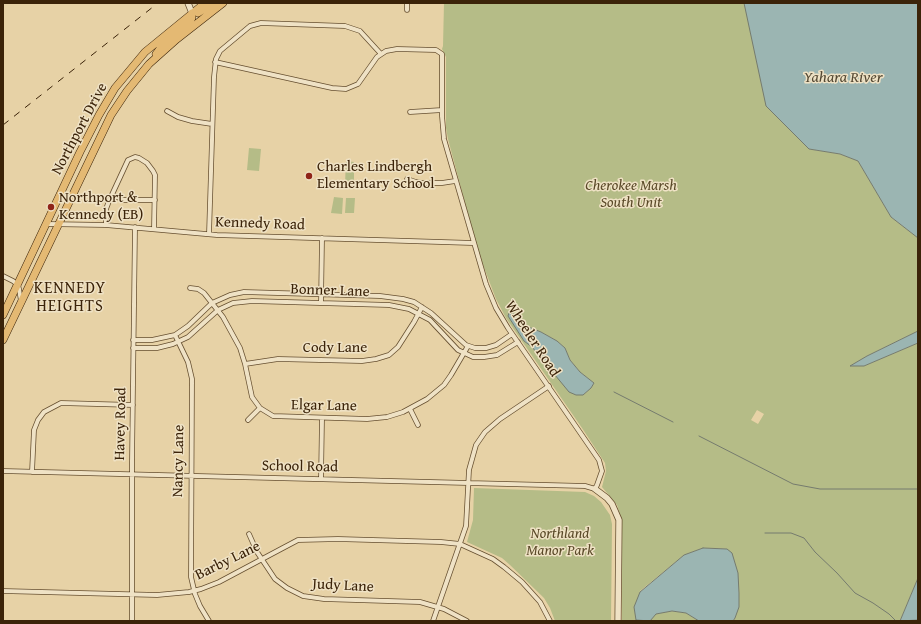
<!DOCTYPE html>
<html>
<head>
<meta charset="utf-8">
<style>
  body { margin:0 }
  #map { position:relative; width:921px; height:624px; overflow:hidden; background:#e7d2a6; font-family:"Gentium Book Plus",serif }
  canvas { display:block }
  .frame { position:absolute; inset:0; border:4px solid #3b2309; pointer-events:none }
</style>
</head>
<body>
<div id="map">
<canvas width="921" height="624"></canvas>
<div class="frame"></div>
</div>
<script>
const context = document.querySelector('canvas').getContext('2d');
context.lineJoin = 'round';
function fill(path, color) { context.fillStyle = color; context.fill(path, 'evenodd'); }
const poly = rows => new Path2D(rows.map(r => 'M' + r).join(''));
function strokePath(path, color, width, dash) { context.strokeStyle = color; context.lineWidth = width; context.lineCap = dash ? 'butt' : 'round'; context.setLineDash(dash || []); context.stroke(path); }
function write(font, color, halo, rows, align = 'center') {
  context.font = font + ' "Gentium Book Plus",serif'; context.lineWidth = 3; context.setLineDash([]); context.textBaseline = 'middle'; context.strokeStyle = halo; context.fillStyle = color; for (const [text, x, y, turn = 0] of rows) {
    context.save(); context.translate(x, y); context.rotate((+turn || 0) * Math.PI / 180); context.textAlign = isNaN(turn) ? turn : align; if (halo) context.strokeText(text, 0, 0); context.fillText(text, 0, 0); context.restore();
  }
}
const green = poly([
  [444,3,744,3,809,149,840,154,858,161,891,217,918,238,918,331,867,356,851,366,864,366,918,343,918,578,900,621,733,621,735,618,739,593,727,549,703,548,684,555,640,591,636,620,644,621,622,621,622,521,617,505,602,487,606,471,605,463,582,428,506,318,496,299,478,252,448,139,446,128,446,57,442,49,443,46],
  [517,315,526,326,541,332,557,341,565,348,570,360,580,372,594,383,591,388,583,395,576,395,560,380,532,347,524,341,515,327],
  [757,410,764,414,758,424,751,420],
  [249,148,261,149,259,171,247,170],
  [346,161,354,162,354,184,345,184],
  [334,197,343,198,342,214,331,213],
  [346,198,355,198,354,213,345,213],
  [474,488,585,492,594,496,601,502,610,515,612,524,611,621,555,621,550,608,544,598,510,565,502,558,467,542,473,520],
  [672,611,686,613,699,621,650,621,655,614]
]);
const water = poly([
  [744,3,918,3,918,238,891,217,858,161,840,154,809,149,766,106,744,3],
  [509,313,517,315,526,326,541,332,557,341,565,348,570,360,580,372,594,383,591,388,583,395,576,395,569,392,532,347,524,341,508,316,509,313],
  [918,331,918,343,864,366,850,366,867,356,918,331],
  [703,548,727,549,732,553,738,573,739,593,739,607,735,618,733,621,699,621,686,613,672,611,656,614,650,621,636,620,634,607,640,592,684,555,703,548],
  [918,578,918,620,900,621,918,578]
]);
const stream = poly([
  [614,392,673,422],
  [699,436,793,484,820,489,918,489],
  [765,533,791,533,804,538,815,552,837,573,855,593,873,603,889,614,896,621]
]);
const minor = poly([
  [407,10,407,3],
  [167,111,178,117,192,121,212,124],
  [410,112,442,110],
  [407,179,416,182,422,183,442,183,455,181],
  [112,195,124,200,155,200],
  [47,224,106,225,217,235,473,243],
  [106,225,106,209,109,201,128,160,135,157,139,158,147,163,153,171,155,175,154,229],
  [209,234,214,77,216,59,220,51,250,26,261,23,345,26,360,31,381,54],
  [3,276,13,281,18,285,19,289,21,301],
  [190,288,198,289,204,293,223,317,240,348,245,364,252,397,260,408,273,416,367,419,387,417,403,412,427,399,444,385,451,375,468,346],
  [321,303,322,238],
  [175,335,188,362,192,379,191,577,195,594,200,606,209,621],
  [133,340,152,340,175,335,188,326,212,303,230,295,244,292,380,296,403,299,414,302,431,313,466,345,475,348,486,348,496,345,512,334],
  [133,348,157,348,173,344,188,337,218,310,233,303,252,301,389,305,409,309,430,320,458,350,473,357,484,357,497,355,518,342],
  [245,364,278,359,362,361,376,359,389,355,398,347,414,322,422,307],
  [410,409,418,425],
  [248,420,260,408],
  [3,471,585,486,595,489,597,485,602,471,599,460,508,328,496,308,486,284,444,139,442,116,442,54,436,50,397,49,386,51,377,57,358,84,346,89,332,88,215,62],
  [32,472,34,430,38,420,44,412,61,403,133,405],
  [321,479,322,418],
  [249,534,257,552,275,579,287,588,303,596,324,599,420,602,444,609,467,621],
  [3,591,157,595,189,592,201,589,219,582,281,549,298,540,338,539,441,542,460,544,493,559,504,567,522,582,540,602,550,621],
  [132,621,132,462,135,227],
  [433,621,466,526,469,470,476,445,485,432,500,419,549,386]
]);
const tertiary = poly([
  [188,3,192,13],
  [595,489,607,498,612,504,619,520,618,621]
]);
const primary = poly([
  [198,13,214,3],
  [156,54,170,36,189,22,192,18,192,13],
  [3,315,80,152,99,115,115,88,145,52,205,3],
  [3,340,111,115,127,91,149,64,177,39,223,3]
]);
const rail = poly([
  [3,125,158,3]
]);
const markers = [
  [309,176,4,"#8f2418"],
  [51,207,4,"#8f2418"]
];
const streetNames = [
  ["Northport Drive",80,129,-62],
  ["Kennedy Road",260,224,2],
  ["Bonner Lane",330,291,2],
  ["Wheeler Road",532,339,57],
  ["Cody Lane",335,348],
  ["Elgar Lane",324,406,1],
  ["Havey Road",121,424,-89],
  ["Nancy Lane",179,461,-89],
  ["School Road",300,467,1],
  ["Barby Lane",228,561,-26],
  ["Judy Lane",343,586,3]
];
const poiNames = [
  ["Charles Lindbergh",317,167],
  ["Elementary School",317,184],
  ["Northport &",59,198],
  ["Kennedy (EB)",59,215]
];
const parkNames = [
  ["Cherokee Marsh",631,186],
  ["South Unit",631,203],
  ["Northland",560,534],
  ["Manor Park",560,551]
];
const waterNames = [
  ["Yahara River",843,78]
];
const neighbourhoodNames = [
  ["KENNEDY",70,289],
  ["HEIGHTS",70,307]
];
fill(green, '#b5bc87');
fill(water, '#9bb5b2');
strokePath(water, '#757b6e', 1);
strokePath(stream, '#757b6e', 1);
strokePath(minor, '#664f30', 5.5);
strokePath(tertiary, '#664f30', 7);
strokePath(primary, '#3b2309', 8);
strokePath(minor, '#efe2c5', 4);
strokePath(tertiary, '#efe2c5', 5.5);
strokePath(primary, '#e4b973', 7);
strokePath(rail, '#3b2309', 1, [7, 7]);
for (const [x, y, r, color] of markers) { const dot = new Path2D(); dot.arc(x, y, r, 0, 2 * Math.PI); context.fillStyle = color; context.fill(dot); strokePath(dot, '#efe2c5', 1.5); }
write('15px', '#3b2309', '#efe2c5', streetNames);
write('15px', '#3b2309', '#efe2c5', poiNames, 'left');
write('italic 15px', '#5a4928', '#efe2c5', parkNames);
write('italic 16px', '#534833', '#efe2c5', waterNames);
context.letterSpacing = '1px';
write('16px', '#3b2309', '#efe2c5', neighbourhoodNames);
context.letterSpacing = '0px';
</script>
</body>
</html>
